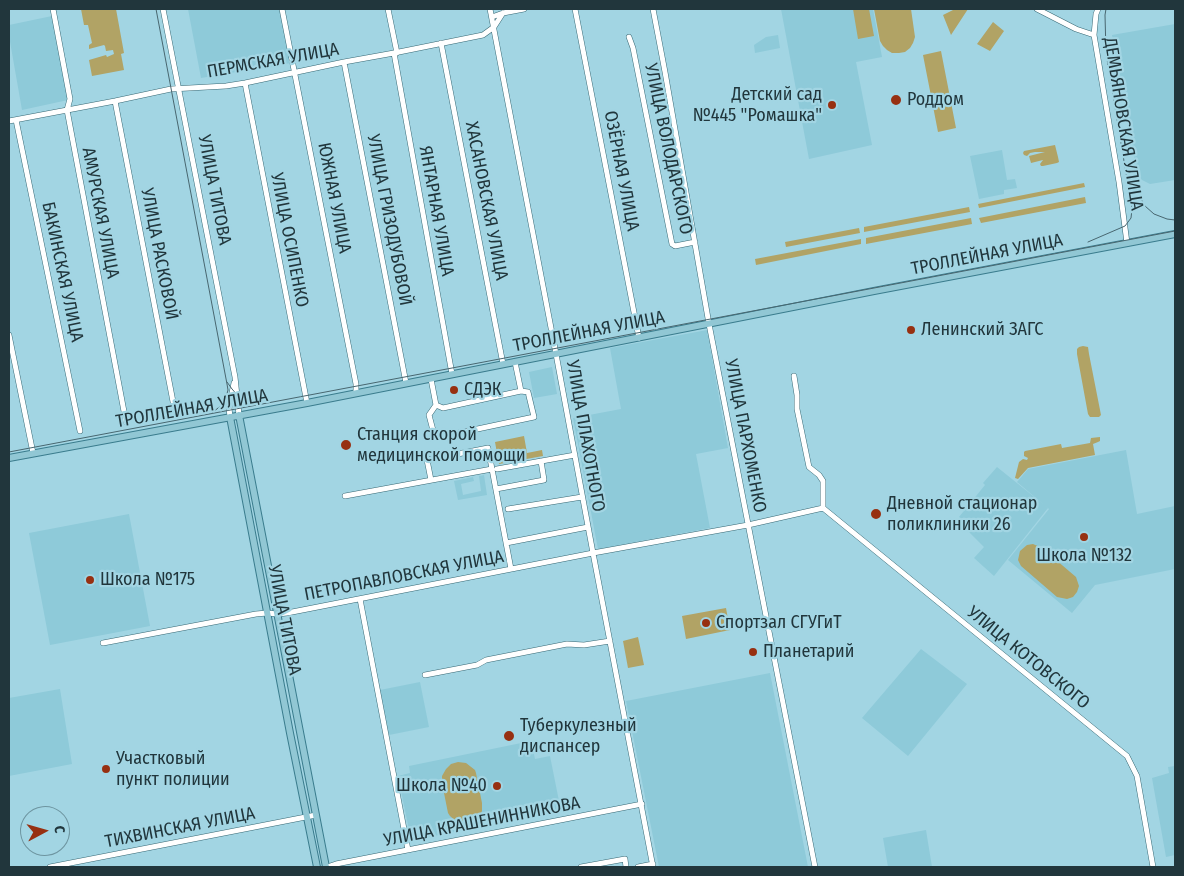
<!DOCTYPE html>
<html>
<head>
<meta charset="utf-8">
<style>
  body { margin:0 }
  #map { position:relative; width:1184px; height:876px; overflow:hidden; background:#a2d5e3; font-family:"Fira Sans Condensed",sans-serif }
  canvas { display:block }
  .frame { position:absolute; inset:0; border:10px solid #21363c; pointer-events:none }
  .north { position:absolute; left:20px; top:806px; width:50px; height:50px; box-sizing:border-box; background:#a2d5e3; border:1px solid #6e95a0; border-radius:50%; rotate:84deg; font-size:14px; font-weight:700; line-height:20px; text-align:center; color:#21363c }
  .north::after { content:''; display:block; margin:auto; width:18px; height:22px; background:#973011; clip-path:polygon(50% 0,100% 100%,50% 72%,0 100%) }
</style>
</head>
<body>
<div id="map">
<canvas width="1184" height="876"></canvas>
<div class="frame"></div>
<div class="north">С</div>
</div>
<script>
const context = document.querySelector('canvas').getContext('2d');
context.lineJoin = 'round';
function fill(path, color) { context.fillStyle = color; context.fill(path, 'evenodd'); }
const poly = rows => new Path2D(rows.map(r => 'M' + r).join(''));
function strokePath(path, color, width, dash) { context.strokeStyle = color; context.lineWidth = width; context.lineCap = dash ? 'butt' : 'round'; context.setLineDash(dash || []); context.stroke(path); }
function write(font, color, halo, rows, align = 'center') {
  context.font = font + ' "Fira Sans Condensed",sans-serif'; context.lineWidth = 4.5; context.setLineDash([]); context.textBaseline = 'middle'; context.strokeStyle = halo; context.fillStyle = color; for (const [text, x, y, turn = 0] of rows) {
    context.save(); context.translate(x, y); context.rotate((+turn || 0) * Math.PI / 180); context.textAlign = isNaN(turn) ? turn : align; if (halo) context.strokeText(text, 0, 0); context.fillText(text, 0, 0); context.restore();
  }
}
const built = poly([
  [188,9,280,9,291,63,201,78],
  [781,9,873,9,882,57,856,62,872,145,809,159],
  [52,16,68,100,22,110,9,36,9,25],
  [1175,24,1175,180,1150,184,1138,178,1112,35],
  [778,35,780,48,755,53,754,45,766,37],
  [1002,150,1007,180,1015,179,1017,188,1004,190,1004,194,979,199,970,156],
  [707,330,728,448,696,454,710,528,598,549,573,418,621,409,610,348],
  [552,367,557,394,534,398,529,372],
  [1126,450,1137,514,1175,506,1175,569,1095,585,1072,613,1008,560,1049,509,1017,482,1028,469],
  [997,467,1048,508,994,576,974,558,984,547,969,532,972,528,959,517,985,485,983,483],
  [484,475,487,495,458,500,454,481,473,477,474,481,461,484,463,495,481,491,479,476],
  [129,514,150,626,50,645,29,533],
  [921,649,967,684,908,756,862,718],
  [770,673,808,867,659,867,626,701],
  [420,682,429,727,389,735,380,690],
  [60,689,72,764,9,776,9,698],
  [531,741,535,759,550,756,561,811,414,840,412,829,409,830,398,776,410,773,409,766],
  [1175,766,1175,855,1166,857,1152,778,1169,773,1168,767],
  [926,830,932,867,888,867,883,838]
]);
const green = poly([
  [81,9,116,9,124,53,121,54,124,70,92,76,89,60,106,55,107,57,114,54,113,50,106,51,105,46,104,45,89,49,89,45,92,43,88,25,84,25],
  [853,9,869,9,874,36,858,39],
  [874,9,911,9,915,37,913,43,910,48,905,52,899,53,892,53,887,50,883,46,880,41],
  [955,9,968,9,951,35,943,15],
  [993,22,1004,31,990,51,977,44],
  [941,51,956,128,938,132,923,55],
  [1055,145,1058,157,1059,162,1057,163,1043,166,1041,166,1040,164,1043,160,1031,163,1029,156,1045,152,1035,152,1030,153,1027,156,1024,155,1023,153,1024,151],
  [1084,183,1085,187,979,208,978,204],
  [1085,197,1086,203,981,223,979,218],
  [969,207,970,212,864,232,864,227],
  [971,218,972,224,866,244,866,238],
  [859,228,860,233,786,247,785,242],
  [861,239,861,244,756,265,755,259],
  [1083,346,1088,347,1089,354,1101,415,1099,417,1090,417,1088,414,1077,354,1077,349,1079,347],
  [524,436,527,453,542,450,543,456,499,464,495,442],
  [1100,437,1100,441,1098,442,1093,444,1095,455,1028,468,1018,479,1015,478,1019,462,1023,459,1027,460,1028,458,1024,456,1024,452,1025,451,1061,444,1062,448,1090,443,1091,438],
  [1033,544,1042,548,1076,577,1079,586,1077,592,1073,597,1067,599,1057,597,1021,566,1018,560,1020,551,1027,545],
  [726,608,730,630,686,639,682,616],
  [638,637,644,665,628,668,623,641],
  [458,762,466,763,475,770,476,773,482,803,482,811,479,817,473,822,466,824,458,823,450,816,448,813,442,783,442,776,446,769,451,764]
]);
const minor = poly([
  [53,9,70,99,67,110,126,422],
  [163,9,235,377,239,415],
  [282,9,356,384,356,393],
  [388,9,397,53],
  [490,9,556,354,593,553,653,867],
  [575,9,639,338],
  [653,9,665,72,709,324,815,867],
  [1037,9,1076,29,1094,35],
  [1098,9,1096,14,1094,35,1119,182,1127,243],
  [492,17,503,13,524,9],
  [629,37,633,48,672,244,675,246,695,242],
  [441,43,503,364],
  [394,53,452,374],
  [344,62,406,383],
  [245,83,307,403],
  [115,101,175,412],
  [16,120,80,431],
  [9,121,115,101,171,89,226,86,245,83,344,62,394,53,483,35,494,27,503,13],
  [9,335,33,453],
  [794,376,797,395,797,409,809,467,819,475,823,481,823,508],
  [431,379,436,405,443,408,521,391,515,362],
  [436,405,429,415,435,438,534,417,528,392,521,391],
  [230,417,229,408,234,383],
  [497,469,575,455],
  [431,480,427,460,488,448,492,469],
  [496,489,544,480,541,461],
  [345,496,492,469,511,569],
  [823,508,1127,756,1137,776,1153,867],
  [508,509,582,497],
  [506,543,588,527],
  [360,599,408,850],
  [103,643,256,614,267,613,278,614,287,613,593,553,748,525,823,508],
  [425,675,477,665,486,660,567,644,584,645,610,641],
  [50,867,316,815],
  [327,867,336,864,642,804],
  [581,867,625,859,626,867],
  [638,867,653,864]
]);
const major = poly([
  [239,415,326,867],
  [230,417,290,733,317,867],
  [9,458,307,403,874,291,1175,234]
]);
const tram = poly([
  [156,9,227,384,228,390,225,401,218,408,212,413],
  [1133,184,1145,206,1154,214,1167,219,1175,220],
  [1088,242,1125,226,1131,218,1132,209,1131,196,1126,173,1106,53,1105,15,1106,9],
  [227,382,232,389,240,398,246,401,257,403],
  [9,452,1175,231]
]);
const markers = [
  [896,100,6,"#973011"],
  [832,105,5,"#973011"],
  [911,330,5,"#973011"],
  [454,390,5,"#973011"],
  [346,445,6,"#973011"],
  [876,514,6,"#973011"],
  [1084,537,5,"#973011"],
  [90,580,5,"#973011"],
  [706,623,5,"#973011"],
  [753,652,5,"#973011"],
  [509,736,6,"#973011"],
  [106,769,5,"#973011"],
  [497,786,5,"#973011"]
];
const streetNames = [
  ["ПЕРМСКАЯ УЛИЦА",273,61,-10],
  ["ДЕМЬЯНОВСКАЯ УЛИЦА",1123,124,81],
  ["УЛИЦА ВОЛОДАРСКОГО",668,149,78],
  ["ОЗЁРНАЯ УЛИЦА",621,171,79],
  ["УЛИЦА ТИТОВА",214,190,79],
  ["ЮЖНАЯ УЛИЦА",334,198,79],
  ["ХАСАНОВСКАЯ УЛИЦА",486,201,79],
  ["ЯНТАРНАЯ УЛИЦА",436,211,80],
  ["АМУРСКАЯ УЛИЦА",100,213,79],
  ["УЛИЦА ГРИЗОДУБОВОЙ",389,220,79],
  ["УЛИЦА ОСИПЕНКО",289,240,79],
  ["УЛИЦА РАСКОВОЙ",159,254,79],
  ["ТРОЛЛЕЙНАЯ УЛИЦА",987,255,-11],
  ["БАКИНСКАЯ УЛИЦА",62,272,78],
  ["ТРОЛЛЕЙНАЯ УЛИЦА",589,332,-11],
  ["ТРОЛЛЕЙНАЯ УЛИЦА",192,409,-10],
  ["УЛИЦА ПЛАХОТНОГО",585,436,80],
  ["УЛИЦА ПАРХОМЕНКО",745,436,79],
  ["ПЕТРОПАВЛОВСКАЯ УЛИЦА",404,576,-11],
  ["УЛИЦА ТИТОВА",284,620,79],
  ["УЛИЦА КОТОВСКОГО",1028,658,39],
  ["УЛИЦА КРАШЕНИННИКОВА",482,822,-11],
  ["ТИХВИНСКАЯ УЛИЦА",180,828,-11]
];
const poiNames = [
  ["Детский сад",822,95,"right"],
  ["№445 \"Ромашка\"",822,116,"right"],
  ["Роддом",907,100],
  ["Ленинский ЗАГС",921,330],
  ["СДЭК",464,390],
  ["Станция скорой",357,435],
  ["медицинской помощи",357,456],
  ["Дневной стационар",887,504],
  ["поликлиники 26",887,525],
  ["Школа №132",1084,556,"center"],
  ["Школа №175",100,580],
  ["Спортзал СГУГиТ",716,623],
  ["Планетарий",763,652],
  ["Туберкулезный",520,726],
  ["диспансер",520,747],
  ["Участковый",116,759],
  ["пункт полиции",116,780],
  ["Школа №40",487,786,"right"]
];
fill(built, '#8ecad9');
fill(green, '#b1a365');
strokePath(minor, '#376874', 6);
strokePath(major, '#3a7c8d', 8);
strokePath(minor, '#fff', 5);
strokePath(major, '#91c7d4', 6);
strokePath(tram, '#48666f', 1);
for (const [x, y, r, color] of markers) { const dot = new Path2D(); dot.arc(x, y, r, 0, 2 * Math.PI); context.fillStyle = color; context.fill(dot); strokePath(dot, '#a2d5e3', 2); }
write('18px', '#21363c', '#a2d5e3', streetNames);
write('18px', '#21363c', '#a2d5e3', poiNames, 'left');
</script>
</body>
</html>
